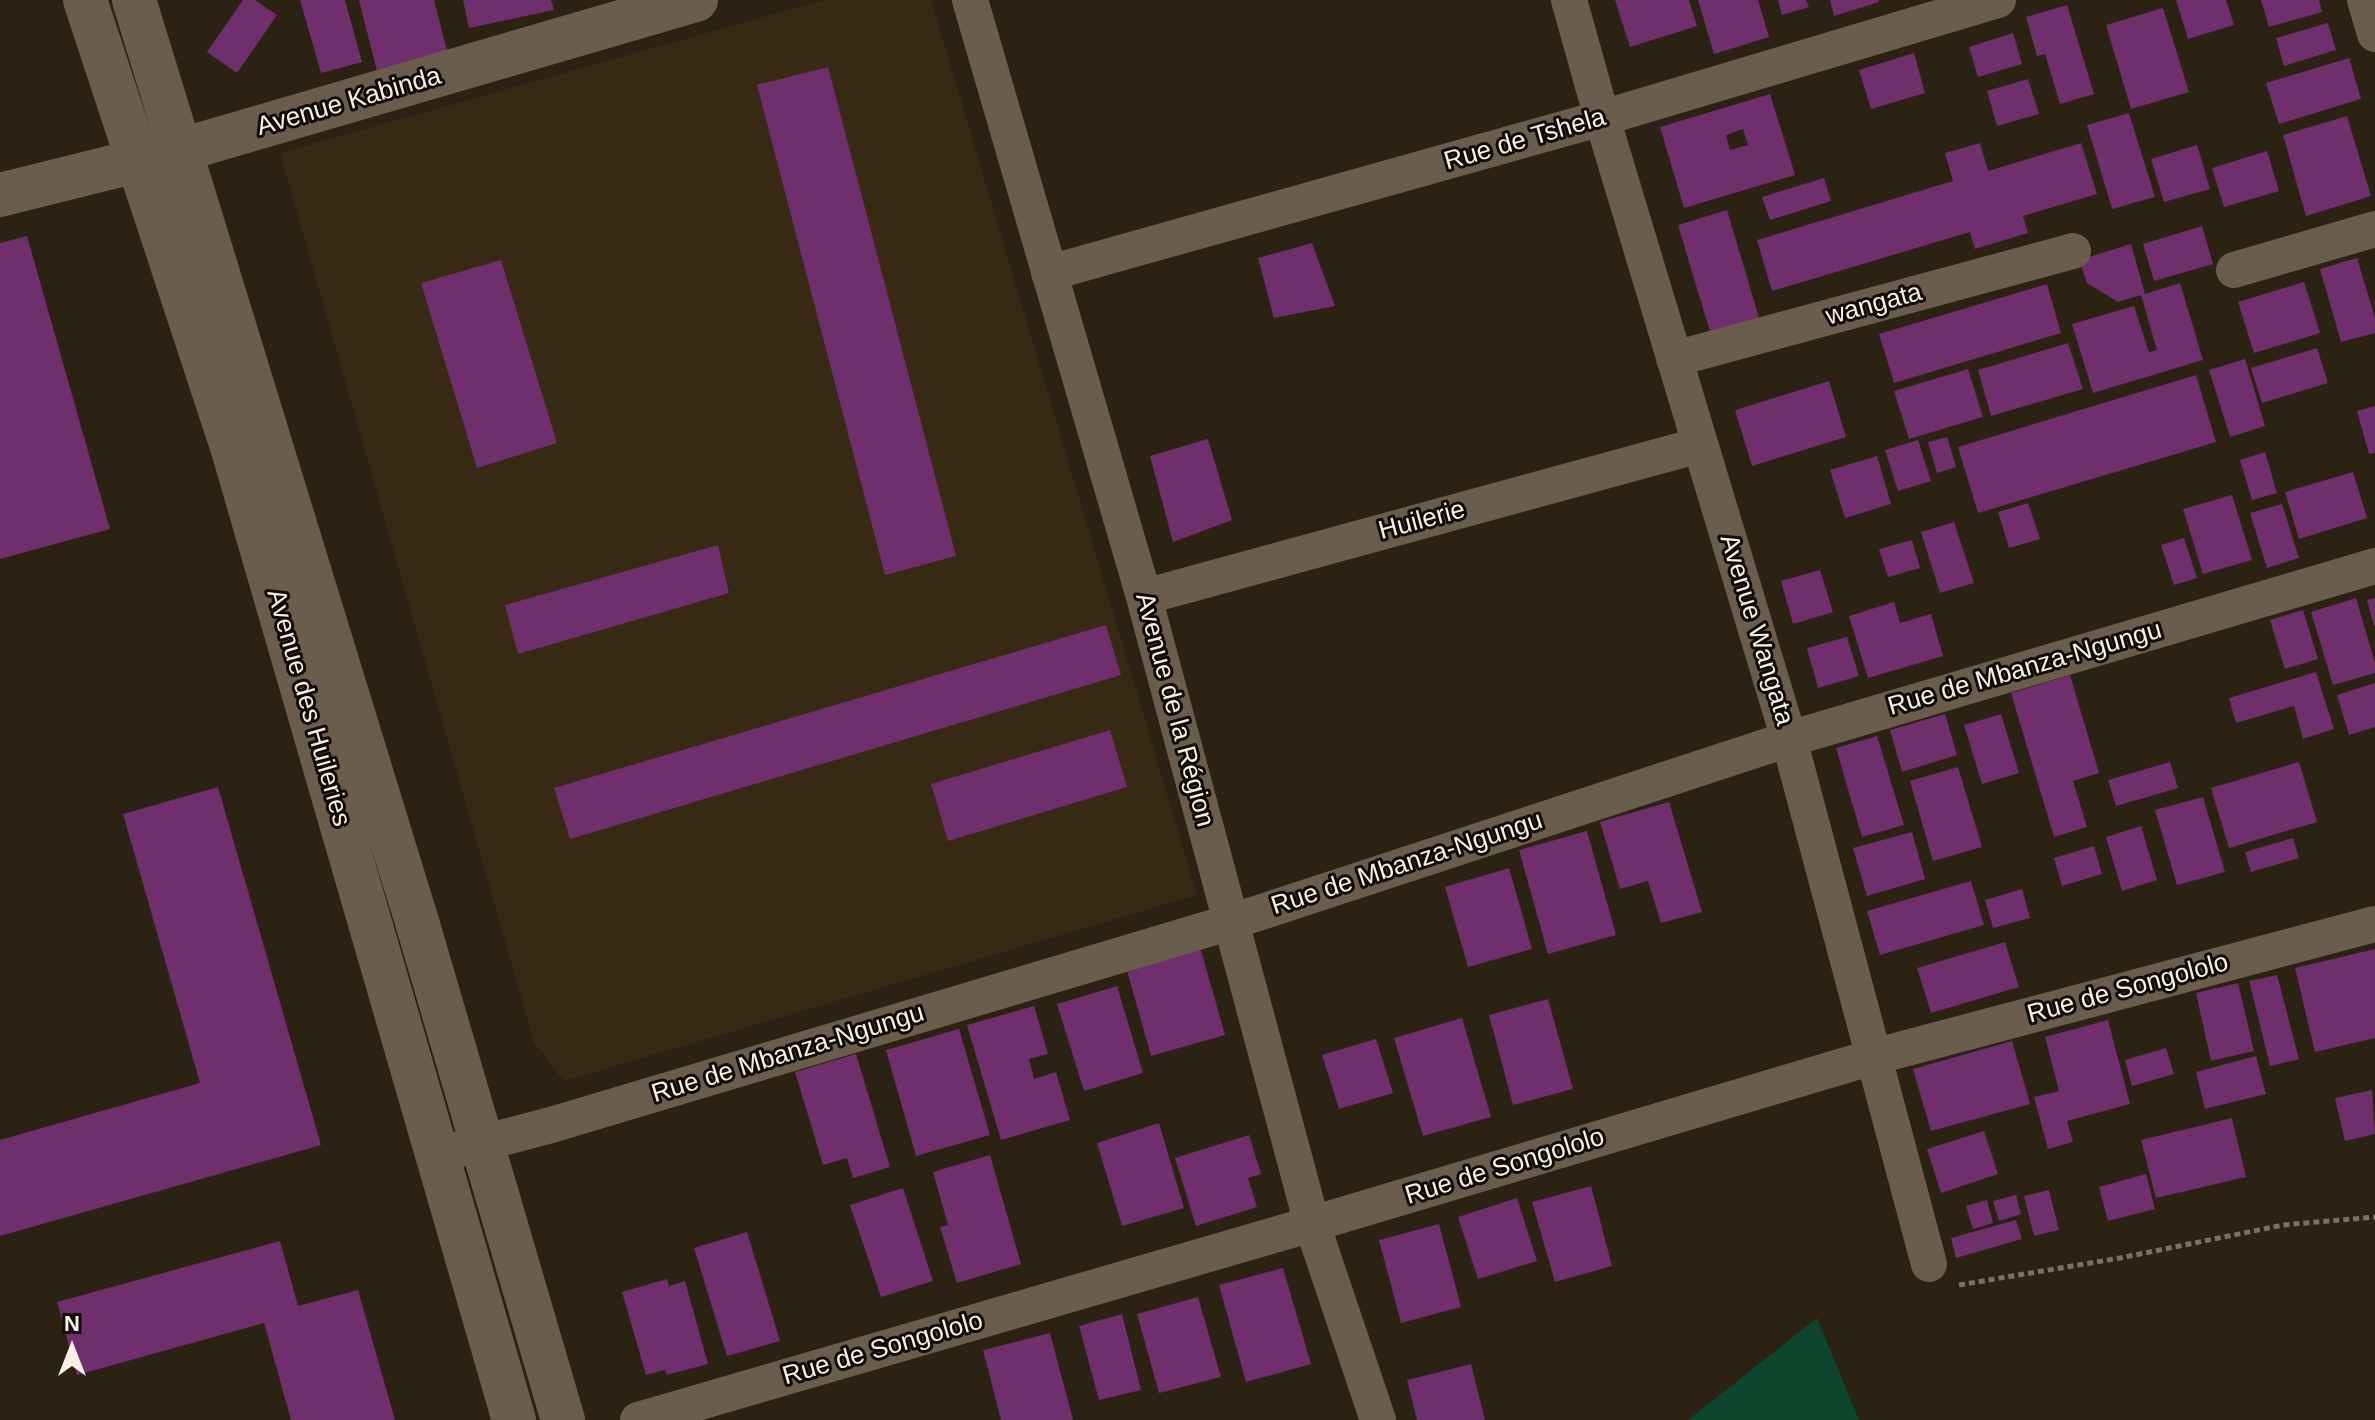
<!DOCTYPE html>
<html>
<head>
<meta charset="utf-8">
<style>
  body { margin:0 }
  #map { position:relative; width:2375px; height:1420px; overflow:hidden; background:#2c2213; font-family:Helvetica,sans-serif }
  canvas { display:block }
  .north { position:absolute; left:32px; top:1308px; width:80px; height:80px; -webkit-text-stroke:6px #110c06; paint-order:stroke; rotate:0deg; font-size:22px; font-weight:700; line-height:32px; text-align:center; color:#f8f0e7 }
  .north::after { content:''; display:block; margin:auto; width:28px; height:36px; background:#f8f0e7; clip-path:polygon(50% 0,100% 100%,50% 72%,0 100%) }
</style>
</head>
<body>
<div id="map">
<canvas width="2375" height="1420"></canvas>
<div class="north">N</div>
</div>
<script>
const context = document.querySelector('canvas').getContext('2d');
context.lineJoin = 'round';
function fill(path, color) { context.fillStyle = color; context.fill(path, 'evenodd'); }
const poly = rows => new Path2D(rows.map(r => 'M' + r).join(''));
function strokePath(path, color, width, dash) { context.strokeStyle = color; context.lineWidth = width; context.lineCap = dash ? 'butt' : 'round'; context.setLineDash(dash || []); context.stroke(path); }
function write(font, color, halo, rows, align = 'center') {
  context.font = font + ' Helvetica,sans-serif'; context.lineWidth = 6; context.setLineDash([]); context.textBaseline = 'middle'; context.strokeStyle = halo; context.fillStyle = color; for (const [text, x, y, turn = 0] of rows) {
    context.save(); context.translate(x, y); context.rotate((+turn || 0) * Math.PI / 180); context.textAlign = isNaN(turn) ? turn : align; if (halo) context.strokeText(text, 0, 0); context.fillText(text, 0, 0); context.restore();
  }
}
const built = poly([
  [824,0,931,0,1197,895,564,1081,534,1043,280,153]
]);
const green = poly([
  [1817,1318,1859,1420,1688,1420]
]);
const building = poly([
  [243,0,255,0,277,15,237,73,207,52],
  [300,0,345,0,362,62,321,73],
  [359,0,434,0,448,54,377,71],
  [463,0,551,0,554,10,469,28],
  [1615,0,1689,0,1697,26,1630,47],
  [1698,0,1758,0,1769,37,1714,54],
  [1778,0,1806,0,1809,7,1782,15],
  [1830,0,1878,0,1879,2,1834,16],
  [2176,0,2226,0,2234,25,2188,39],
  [2261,0,2319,0,2322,12,2269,27],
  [2067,5,2094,94,2060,104,2045,54,2037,56,2026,17],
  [2163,8,2189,92,2131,109,2106,25],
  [2328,23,2336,50,2284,66,2276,38],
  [2013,33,2022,64,1978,77,1969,47],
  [1914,53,1925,93,1871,109,1859,70],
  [2349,58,2361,99,2279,124,2266,83],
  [828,67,956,556,885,575,757,85],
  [2028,79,2039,114,1997,126,1987,91],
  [1770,94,1795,175,1684,208,1660,127],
  [1743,129,1748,145,1730,150,1726,135],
  [2129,113,2155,197,2112,209,2087,125],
  [2347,116,2371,196,2306,216,2283,135],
  [1980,143,1988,171,2081,143,2097,194,2023,216,2028,233,1975,249,1970,232,1772,291,1757,240,1953,181,1945,153],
  [2197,145,2210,189,2164,202,2151,159],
  [2267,151,2279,191,2224,207,2212,168],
  [1824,178,1831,201,1770,220,1762,197],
  [1727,210,1760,321,1711,335,1678,225],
  [2202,226,2213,264,2154,281,2143,244],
  [27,236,110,529,0,559,0,243],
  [1312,243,1335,306,1274,318,1258,258],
  [2131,244,2145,294,2180,283,2203,360,2093,393,2072,324,2134,306,2149,352,2157,350,2141,295,2118,302,2087,283,2079,260],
  [2357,258,2375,318,2375,333,2341,342,2320,269],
  [501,260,557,443,477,468,421,283],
  [2304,282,2320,333,2254,353,2238,302],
  [2047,284,2061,333,1894,383,1879,334],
  [2068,343,2083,389,1991,416,1978,370],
  [2317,348,2328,383,2262,403,2251,368],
  [2245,359,2265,426,2230,437,2209,370],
  [1968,369,1983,417,1909,439,1894,391],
  [2196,375,2216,442,1978,513,1958,447],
  [1829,381,1846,437,1752,466,1735,410],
  [2375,406,2375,453,2369,454,2357,411],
  [1947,437,1956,467,1937,473,1928,442],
  [1208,439,1232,520,1173,542,1150,456],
  [1918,440,1931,481,1898,491,1885,450],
  [2265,452,2277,493,2252,500,2240,460],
  [1877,456,1891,504,1845,518,1830,470],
  [2353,472,2367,518,2299,539,2285,492],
  [2232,495,2252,560,2203,574,2183,509],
  [2028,503,2040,539,2009,548,1998,512],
  [2282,504,2299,558,2267,568,2250,513],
  [1954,522,1974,583,1940,593,1921,532],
  [2184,538,2197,578,2174,585,2161,545],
  [1912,540,1920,568,1888,577,1879,549],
  [718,545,729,593,518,654,505,605],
  [1820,570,1833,612,1793,624,1781,581],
  [2356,598,2375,663,2375,673,2333,685,2311,612],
  [2375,598,2375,626,2374,626,2367,600],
  [1894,602,1900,623,1931,614,1943,656,1868,678,1849,616],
  [2303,610,2318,659,2285,669,2270,620],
  [1106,625,1121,675,570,839,554,788],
  [1847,637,1859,676,1818,688,1807,648],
  [2316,672,2334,729,2303,739,2294,706,2236,723,2229,698],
  [2070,675,2099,773,2073,781,2087,827,2054,837,2011,693],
  [2375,683,2375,727,2349,735,2337,695],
  [1945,714,1957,755,1902,772,1890,730],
  [2001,714,2019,773,1982,784,1964,725],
  [1110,730,1127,787,948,841,931,784],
  [1877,736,1904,825,1862,837,1836,748],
  [2170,762,2178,788,2116,806,2108,780],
  [2299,762,2317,822,2229,848,2211,788],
  [1958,767,1982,847,1933,861,1910,781],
  [218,787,321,1145,0,1236,0,1140,200,1083,123,814],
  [2203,797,2225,872,2177,885,2155,810],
  [1669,802,1702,912,1661,923,1648,881,1620,889,1600,822],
  [2141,826,2157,880,2122,891,2106,837],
  [1587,831,1616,935,1548,954,1519,850],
  [1912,832,1925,879,1867,896,1853,848],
  [2293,838,2299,858,2251,872,2245,852],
  [2094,846,2102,874,2062,886,2054,858],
  [1509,868,1532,949,1468,967,1445,887],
  [1971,881,1984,925,1880,955,1867,911],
  [2022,889,2030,918,1993,928,1985,900],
  [2005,942,2019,987,1931,1013,1917,968],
  [1200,947,1225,1035,1151,1056,1126,967],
  [2375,949,2375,1038,2315,1052,2295,968],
  [2277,975,2299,1059,2270,1066,2249,981],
  [2238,983,2254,1051,2211,1061,2196,993],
  [1117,986,1143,1073,1084,1091,1057,1004],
  [1548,999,1573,1089,1513,1105,1489,1015],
  [1034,1006,1048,1054,1029,1059,1034,1079,1056,1072,1070,1120,1001,1140,967,1025],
  [1462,1018,1491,1117,1423,1136,1394,1038],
  [2108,1020,2130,1104,2067,1121,2073,1142,2048,1149,2034,1097,2059,1091,2045,1037],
  [959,1029,990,1135,916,1156,886,1050],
  [1376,1039,1393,1093,1339,1109,1322,1055],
  [2012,1041,2030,1104,1931,1131,1913,1069],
  [2166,1048,2174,1074,2132,1086,2125,1060],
  [856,1054,890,1167,853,1178,847,1158,823,1165,795,1072],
  [2256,1056,2266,1094,2205,1109,2196,1072],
  [2372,1090,2375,1134,2345,1141,2335,1098],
  [2232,1118,2246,1177,2156,1198,2141,1140],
  [1159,1123,1184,1208,1122,1226,1097,1143],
  [1984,1131,1998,1174,1941,1193,1927,1149],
  [1249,1135,1261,1174,1248,1178,1257,1207,1196,1226,1175,1158],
  [990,1155,1021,1264,957,1283,940,1227,948,1225,933,1172],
  [2146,1174,2155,1209,2108,1221,2099,1187],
  [1591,1186,1612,1266,1555,1282,1532,1202],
  [903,1188,933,1281,881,1297,850,1205],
  [2049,1190,2059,1230,2034,1236,2024,1196],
  [2016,1195,2021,1214,1999,1221,1993,1201],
  [1517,1198,1537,1261,1478,1279,1458,1217],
  [1987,1200,1993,1223,1973,1229,1966,1206],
  [2016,1220,2022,1239,1956,1258,1951,1238],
  [1439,1224,1461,1307,1401,1323,1379,1240],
  [747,1232,780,1341,727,1356,694,1248],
  [280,1241,298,1306,358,1290,395,1420,291,1420,264,1323,77,1375,57,1302],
  [1283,1268,1311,1364,1246,1382,1219,1285],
  [667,1279,669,1286,685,1281,708,1364,667,1375,665,1370,646,1375,622,1292],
  [1198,1297,1221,1377,1159,1393,1137,1314],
  [1122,1314,1141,1390,1099,1400,1079,1326],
  [1050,1333,1073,1420,1001,1420,983,1350],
  [1471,1364,1485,1420,1417,1420,1407,1380]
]);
const path = poly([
  [1959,1285,2120,1258,2283,1225,2375,1217]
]);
const street = poly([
  [970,0,1144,597,1312,1224,1378,1420],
  [1569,0,1602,118,1789,739,1929,1264],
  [2365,0,2375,34],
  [2234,270,2375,229],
  [1049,273,1602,118,1998,0],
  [1674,359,2073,251],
  [1144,597,1700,445],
  [437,1155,551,1125,1231,922,1789,739,2375,566],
  [638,1420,1312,1224,1873,1057,2375,924]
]);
const secondary = poly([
  [85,0,233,450,514,1420],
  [134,0,418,925,563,1420],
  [0,195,181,150,696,0]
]);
const streetNames = [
  ["Avenue Kabinda",349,102,-16],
  ["Rue de Tshela",1525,140,-16],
  ["wangata",1874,305,-15],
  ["Huilerie",1422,521,-15],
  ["Avenue Wangata",1756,630,73],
  ["Rue de Mbanza-Ngungu",2025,669,-16],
  ["Avenue des Huileries",308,708,74],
  ["Avenue de la Région",1174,710,75],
  ["Rue de Mbanza-Ngungu",1407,864,-18],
  ["Rue de Songololo",2128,989,-15],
  ["Rue de Mbanza-Ngungu",788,1054,-17],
  ["Rue de Songololo",1505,1167,-17],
  ["Rue de Songololo",883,1349,-16]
];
fill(built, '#382915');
fill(green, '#0e452e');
fill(building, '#6f2e6c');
strokePath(path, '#7b7165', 5, [6, 4]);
strokePath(street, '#6a5d4d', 36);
strokePath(secondary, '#6a5d4d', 44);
write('26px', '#f8f0e7', '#110c06', streetNames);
</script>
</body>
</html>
